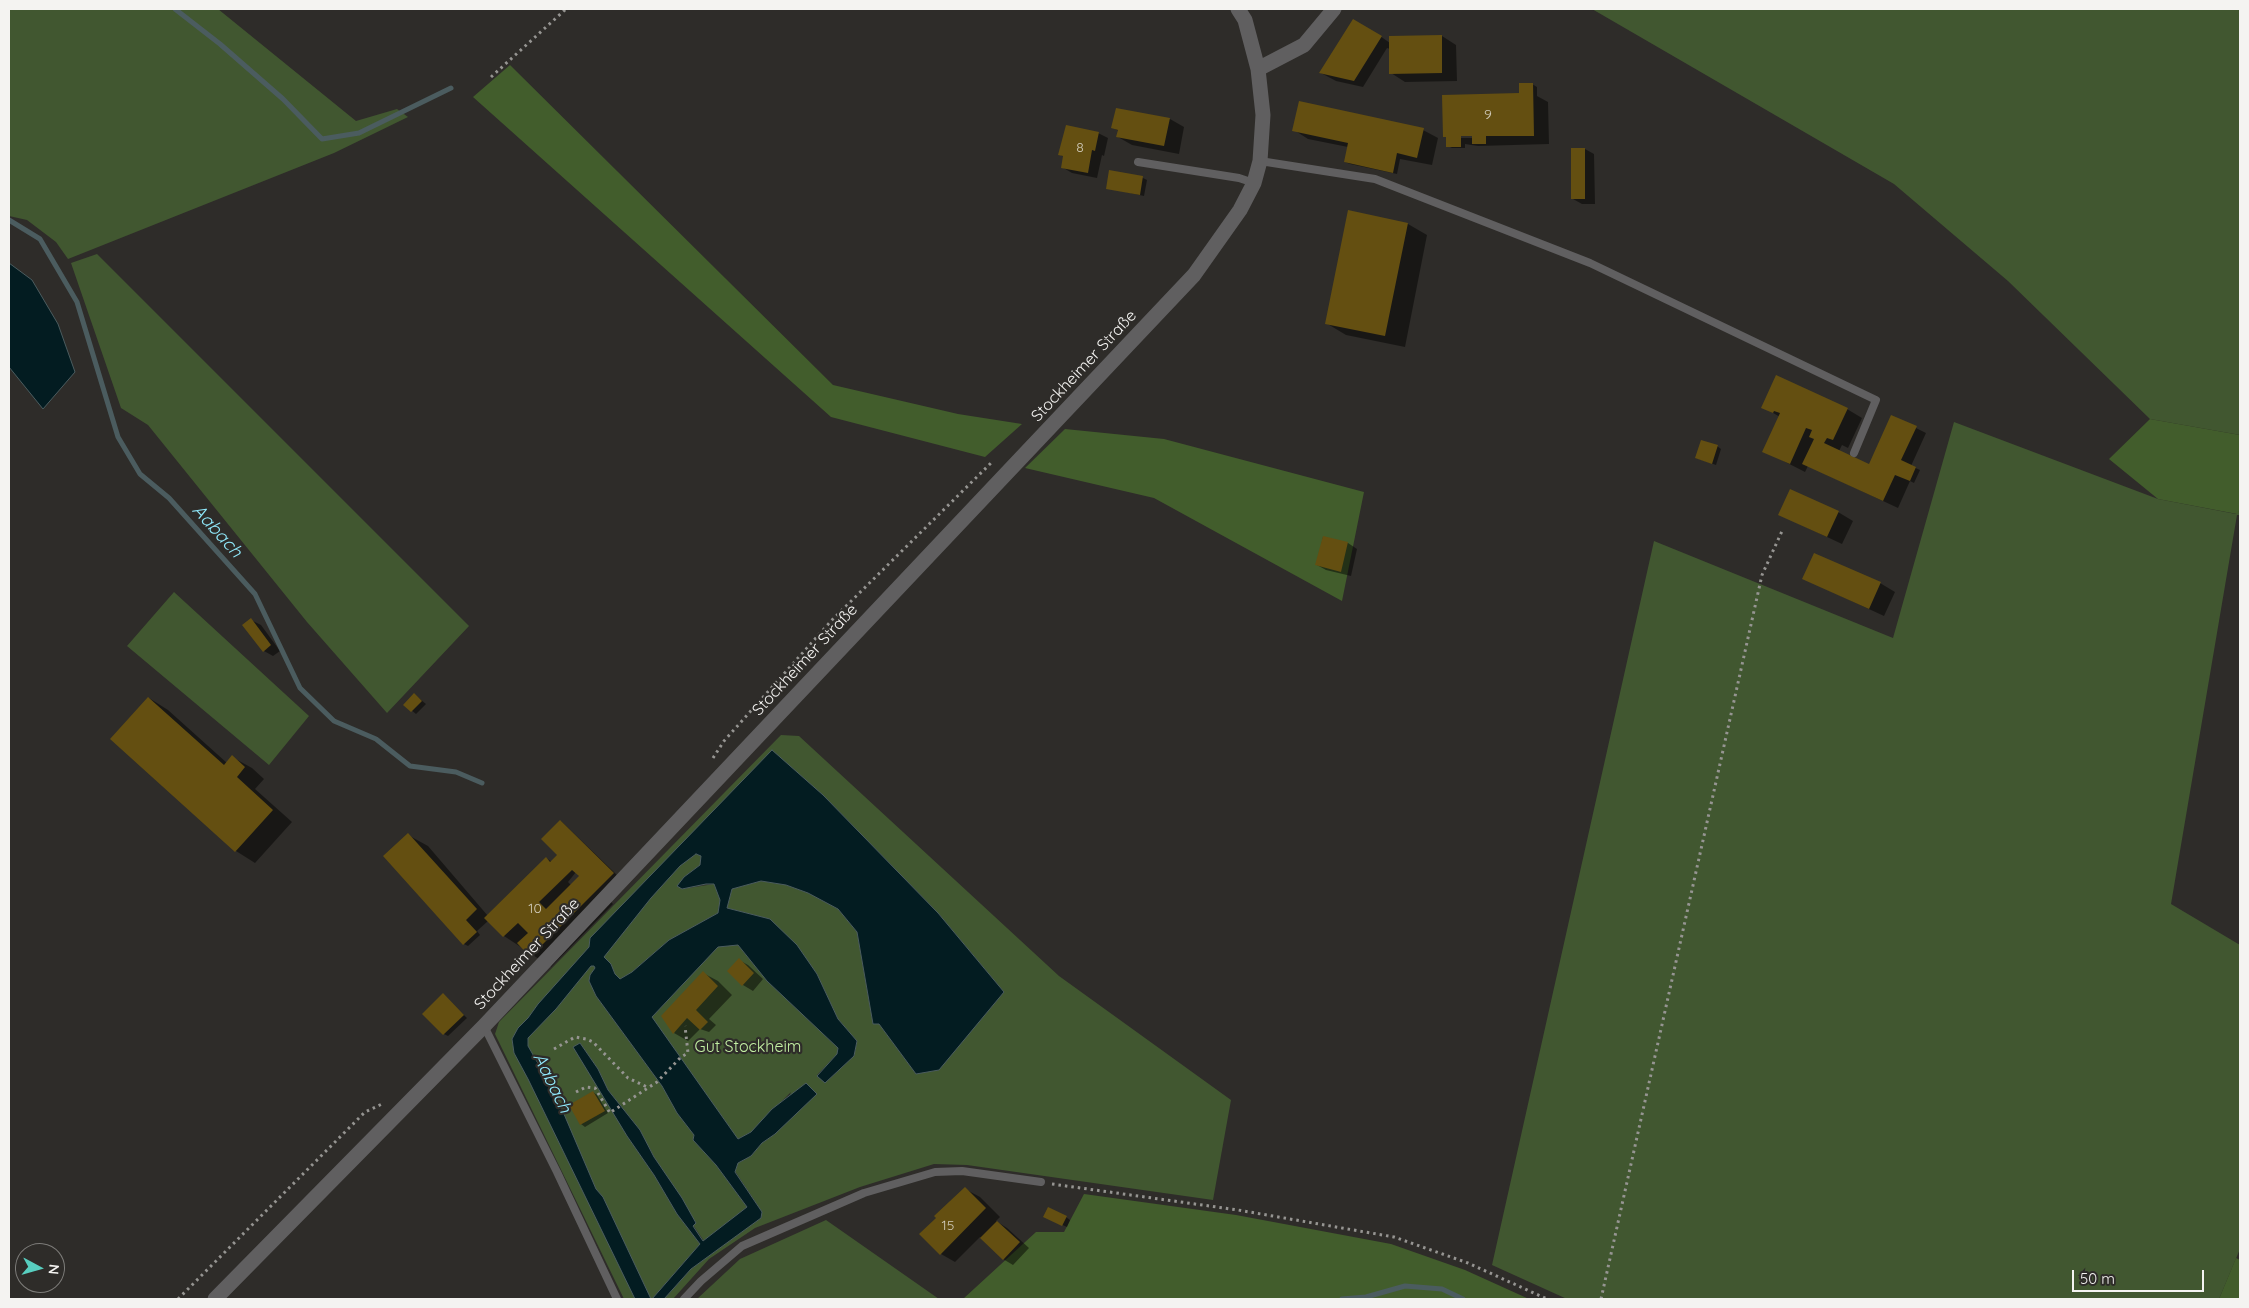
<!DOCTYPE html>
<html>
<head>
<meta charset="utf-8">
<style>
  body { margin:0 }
  #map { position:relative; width:2249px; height:1308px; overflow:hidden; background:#2e2c29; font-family:Quicksand,sans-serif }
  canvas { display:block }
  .frame { position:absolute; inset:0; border:10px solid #f4f3f1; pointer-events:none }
  .north { position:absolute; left:15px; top:1243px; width:50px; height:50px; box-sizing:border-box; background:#2e2c29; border:1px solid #7d7c79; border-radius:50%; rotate:96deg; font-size:14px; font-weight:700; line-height:20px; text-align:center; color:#f4f3f1 }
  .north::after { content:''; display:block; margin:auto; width:18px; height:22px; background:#58cebf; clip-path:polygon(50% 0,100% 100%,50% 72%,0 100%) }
  .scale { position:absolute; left:2072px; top:1270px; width:132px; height:22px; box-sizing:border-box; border:2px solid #f4f3f1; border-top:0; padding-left:6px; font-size:15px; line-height:18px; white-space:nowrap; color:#f4f3f1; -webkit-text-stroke:4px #2e2c29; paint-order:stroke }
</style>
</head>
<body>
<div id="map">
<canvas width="2249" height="1308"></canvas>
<div class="frame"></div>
<div class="north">N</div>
<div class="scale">50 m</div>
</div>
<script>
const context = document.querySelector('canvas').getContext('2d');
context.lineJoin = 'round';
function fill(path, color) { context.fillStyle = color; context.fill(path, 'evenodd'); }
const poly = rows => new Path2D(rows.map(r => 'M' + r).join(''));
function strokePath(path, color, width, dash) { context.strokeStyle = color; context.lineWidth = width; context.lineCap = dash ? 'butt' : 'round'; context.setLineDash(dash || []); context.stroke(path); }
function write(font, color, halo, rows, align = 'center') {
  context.font = font + ' Quicksand,sans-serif'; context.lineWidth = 4.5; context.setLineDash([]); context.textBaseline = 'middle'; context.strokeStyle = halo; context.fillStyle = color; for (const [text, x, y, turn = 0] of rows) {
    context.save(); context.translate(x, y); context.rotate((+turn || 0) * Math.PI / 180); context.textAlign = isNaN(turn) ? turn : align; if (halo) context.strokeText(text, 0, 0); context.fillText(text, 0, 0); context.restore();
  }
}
const green = poly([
  [9,9,218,9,356,121,397,109,408,117,334,153,68,259,56,242,27,220,9,216],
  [1592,9,2240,9,2240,435,2150,419,2008,281,1894,184],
  [97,254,469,626,387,713,307,622,148,425,121,408,71,263],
  [1954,422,2158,499,2236,514,2240,510,2240,515,2237,515,2171,904,2240,945,2240,1249,2219,1299,1567,1299,1492,1265,1654,541,1893,638],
  [174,592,309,716,269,765,127,646],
  [781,735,799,736,1059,976,1231,1100,1213,1200,967,1165,934,1164,860,1187,755,1228,709,1259,673,1299,664,1299,691,1269,761,1218,762,1212,735,1171,738,1163,751,1156,762,1143,775,1134,791,1092,751,1132,738,1139,651,1018,718,946,738,945,767,981,838,1048,837,1054,817,1075,825,1083,854,1056,857,1041,838,1019,817,974,770,919,727,908,732,889,761,881,786,885,808,893,838,909,857,932,873,1024,879,1024,916,1074,970,1032,1004,992,938,913,823,795,696,854,701,856,700,865,684,877,682,889,714,884,720,900,718,913,669,940,632,972,620,979,615,974,611,964,595,968,590,975,589,981,596,996,662,1086,677,1113,694,1135,693,1140,716,1165,747,1207,704,1241,693,1225,696,1223,654,1157,640,1130,608,1090,598,1069,580,1043,607,1101,627,1136,654,1175,677,1214,700,1244,652,1299,624,1299,495,1034,499,1022],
  [826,1220,939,1299,697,1299,740,1259]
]);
const forest = poly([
  [510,65,833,385,958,414,1022,424,985,457,831,417,473,97],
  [2150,419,2240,435,2240,510,2237,514,2158,499,2109,459],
  [1065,429,1164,439,1364,492,1342,601,1154,498,1025,468],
  [1084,1194,1236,1215,1391,1244,1465,1270,1529,1299,963,1299,1036,1232,1064,1232],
  [2236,1258,2240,1260,2240,1299,2219,1299]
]);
const water = poly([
  [9,263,32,280,58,324,75,372,43,409,9,367,9,263],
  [772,750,823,795,938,913,1004,992,939,1070,916,1074,879,1024,873,1024,857,932,838,909,808,893,786,885,761,881,732,889,727,908,770,919,797,945,817,974,838,1019,857,1041,854,1056,825,1083,817,1076,837,1054,838,1048,767,981,738,945,718,947,652,1017,738,1139,751,1132,772,1109,806,1083,817,1094,775,1134,762,1143,751,1156,738,1163,735,1172,762,1212,761,1218,691,1269,664,1299,652,1299,700,1244,677,1214,654,1175,627,1136,573,1047,580,1043,598,1069,608,1090,640,1130,654,1157,682,1198,696,1223,693,1226,703,1241,747,1207,716,1165,693,1140,694,1135,677,1113,662,1086,596,996,589,981,590,975,595,968,594,966,591,966,556,1009,528,1038,528,1046,555,1093,596,1189,603,1197,651,1299,635,1299,528,1079,514,1053,512,1039,518,1028,528,1018,538,1004,589,947,590,938,772,750],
  [696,854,701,856,700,865,684,877,677,886,682,889,706,884,714,884,720,900,718,913,669,940,632,972,620,979,615,974,611,964,604,957,651,898,680,866,696,854]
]);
const shadow = poly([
  [1380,36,1390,43,1442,36,1456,45,1457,81,1405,82,1391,73,1390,49,1387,48,1363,87,1336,81,1321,73],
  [1532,84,1537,87,1537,96,1548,102,1549,144,1478,146,1465,144,1465,148,1452,148,1448,146,1447,138,1524,94],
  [1458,135,1478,135,1478,138,1460,138],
  [1170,119,1184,127,1179,154,1132,145,1118,137,1119,131,1113,128],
  [1294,130,1423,130,1438,138,1432,165,1400,159,1397,174,1350,164,1345,162,1348,147,1308,139],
  [1098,133,1108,138,1104,156,1102,155,1097,178,1072,173,1062,167,1064,157,1059,154],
  [1585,149,1594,154,1595,204,1582,204,1573,199],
  [1143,178,1147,180,1144,196,1107,188],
  [1349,212,1408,224,1427,235,1405,347,1346,335,1326,323],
  [1763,407,1847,409,1862,418,1848,448,1842,445,1839,451,1870,465,1916,428,1926,433,1911,466,1920,470,1914,483,1910,481,1898,508,1808,466,1805,472,1764,451,1780,417],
  [1717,446,1721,449,1716,465,1696,458],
  [1838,512,1853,521,1842,544,1780,515],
  [1323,537,1348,543,1357,549,1351,576,1326,570,1317,565],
  [1804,579,1880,583,1895,592,1884,616],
  [251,620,261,625,280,651,273,656,264,651],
  [415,695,426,704,416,714,405,705],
  [149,698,168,710,227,763,232,757,252,768,264,779,255,789,292,822,255,863,236,851,112,739],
  [561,821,618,876,601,892,613,904,551,967,504,936,488,921,477,931,480,935,468,946,464,944,408,835,428,846,488,916,546,858,552,862,559,855],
  [576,872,583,881,571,885,568,882],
  [739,960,748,965,763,979,753,991,743,985,728,971],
  [703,973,718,981,732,995,709,1019,716,1025,709,1032,700,1029,688,1041,674,1033],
  [443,995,467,1018,448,1036,444,1034],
  [593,1092,597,1095,608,1113,585,1127,581,1124],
  [965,1189,980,1197,1000,1217,996,1221,1007,1228,1029,1248,1013,1265,1003,1259,980,1237,955,1262,941,1254],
  [1066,1217,1070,1220,1067,1227,1049,1219]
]);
const stream = poly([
  [175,9,220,44,283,99,322,139,359,133,451,88],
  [9,220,40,239,77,302,118,437,140,474,169,498,255,594,300,688,334,721,376,739,410,766,456,772,482,783],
  [1342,1299,1366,1297,1405,1286,1442,1289,1463,1299]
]);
const building = poly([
  [1353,19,1382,36,1354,81,1319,73],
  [1442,35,1442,73,1389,74,1389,36],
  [1519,83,1533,83,1534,136,1486,136,1486,144,1472,144,1472,136,1461,136,1461,147,1446,147,1446,137,1443,137,1442,95,1519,93],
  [1299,101,1424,128,1417,158,1397,153,1393,173,1344,162,1348,143,1292,131],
  [1116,108,1170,118,1164,146,1116,137,1118,130,1111,128],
  [1066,125,1099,132,1095,151,1092,150,1088,173,1061,168,1063,156,1058,155],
  [1571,148,1585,148,1585,199,1571,199],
  [1109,170,1143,176,1140,195,1106,189],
  [1348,210,1408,223,1385,336,1325,324],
  [1776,375,1848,408,1833,440,1827,438,1824,443,1869,464,1891,415,1917,426,1901,460,1916,467,1910,481,1895,475,1883,501,1802,464,1814,439,1809,437,1812,430,1806,428,1790,464,1762,452,1780,413,1774,411,1773,413,1761,408],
  [1701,440,1718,445,1712,464,1695,458],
  [1790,489,1839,511,1827,537,1778,515],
  [1323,536,1348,542,1341,572,1315,565],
  [1814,553,1881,582,1869,609,1802,579],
  [251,618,271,645,263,652,242,625],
  [414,693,422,701,411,712,403,705],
  [148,697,224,765,232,755,245,767,237,777,273,810,235,852,110,739],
  [560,820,614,873,530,957,517,943,528,933,518,923,503,937,484,918,546,857,550,862,557,855,541,839],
  [572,870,579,876,546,909,539,902],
  [408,833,477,909,466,920,477,932,463,945,383,856],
  [739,958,754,973,742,986,727,971],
  [703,971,718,986,696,1010,708,1022,700,1030,687,1018,673,1034,661,1016],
  [443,993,464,1015,443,1035,422,1014],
  [593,1091,605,1111,580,1125,569,1105],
  [965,1187,986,1208,940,1255,919,1234,936,1218,934,1216],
  [1048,1207,1067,1216,1062,1226,1043,1217],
  [997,1221,1020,1242,1003,1260,980,1238]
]);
const path = poly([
  [491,77,566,9],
  [713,758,724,741,832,620,991,463],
  [554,1049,575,1037,586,1039,593,1042,628,1078,649,1088],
  [576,1092,586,1087,595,1088,610,1113,611,1112,657,1082,681,1057,688,1053,685,1026],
  [1052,1184,1238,1210,1394,1237,1468,1263,1547,1299],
  [178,1299,365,1112,384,1103],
  [1601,1299,1762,575,1783,529]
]);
const lane = poly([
  [1260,161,1375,179,1590,263,1876,400,1854,453],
  [1138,162,1239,178,1254,183],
  [484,1026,557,1172,617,1299],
  [684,1299,701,1281,742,1246,864,1193,935,1172,962,1171,1041,1182]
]);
const street = poly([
  [1258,69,1304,45,1334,9],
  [215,1299,484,1026,1194,275,1240,210,1254,183,1260,161,1263,115,1258,69,1245,20,1238,9]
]);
const numberNames = [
  ["9",1488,115],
  ["8",1080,148],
  ["10",535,909],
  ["15",948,1226]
];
const streetNames = [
  ["Stockheimer Straße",1084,366,-47],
  ["Stockheimer Straße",805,660,-47],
  ["Stockheimer Straße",527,954,-47]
];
const parkNames = [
  ["Gut Stockheim",748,1047]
];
const waterNames = [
  ["Aabach",217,531,48],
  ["Aabach",552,1083,64]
];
fill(green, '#415730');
fill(forest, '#425d2c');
fill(water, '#031c21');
strokePath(water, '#4b5c5f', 1);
fill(shadow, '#0007');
strokePath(stream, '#4b5c5f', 5);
fill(building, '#644f11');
strokePath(path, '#969592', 3, [2.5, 4]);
strokePath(lane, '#605f60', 8);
strokePath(street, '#605f60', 15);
write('14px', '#d0cab9', null, numberNames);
write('16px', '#f4f3f1', '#2e2c29', streetNames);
write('16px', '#c3f0a3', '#2e2c29', parkNames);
write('italic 18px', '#90e9fb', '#2e2c29', waterNames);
</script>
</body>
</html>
